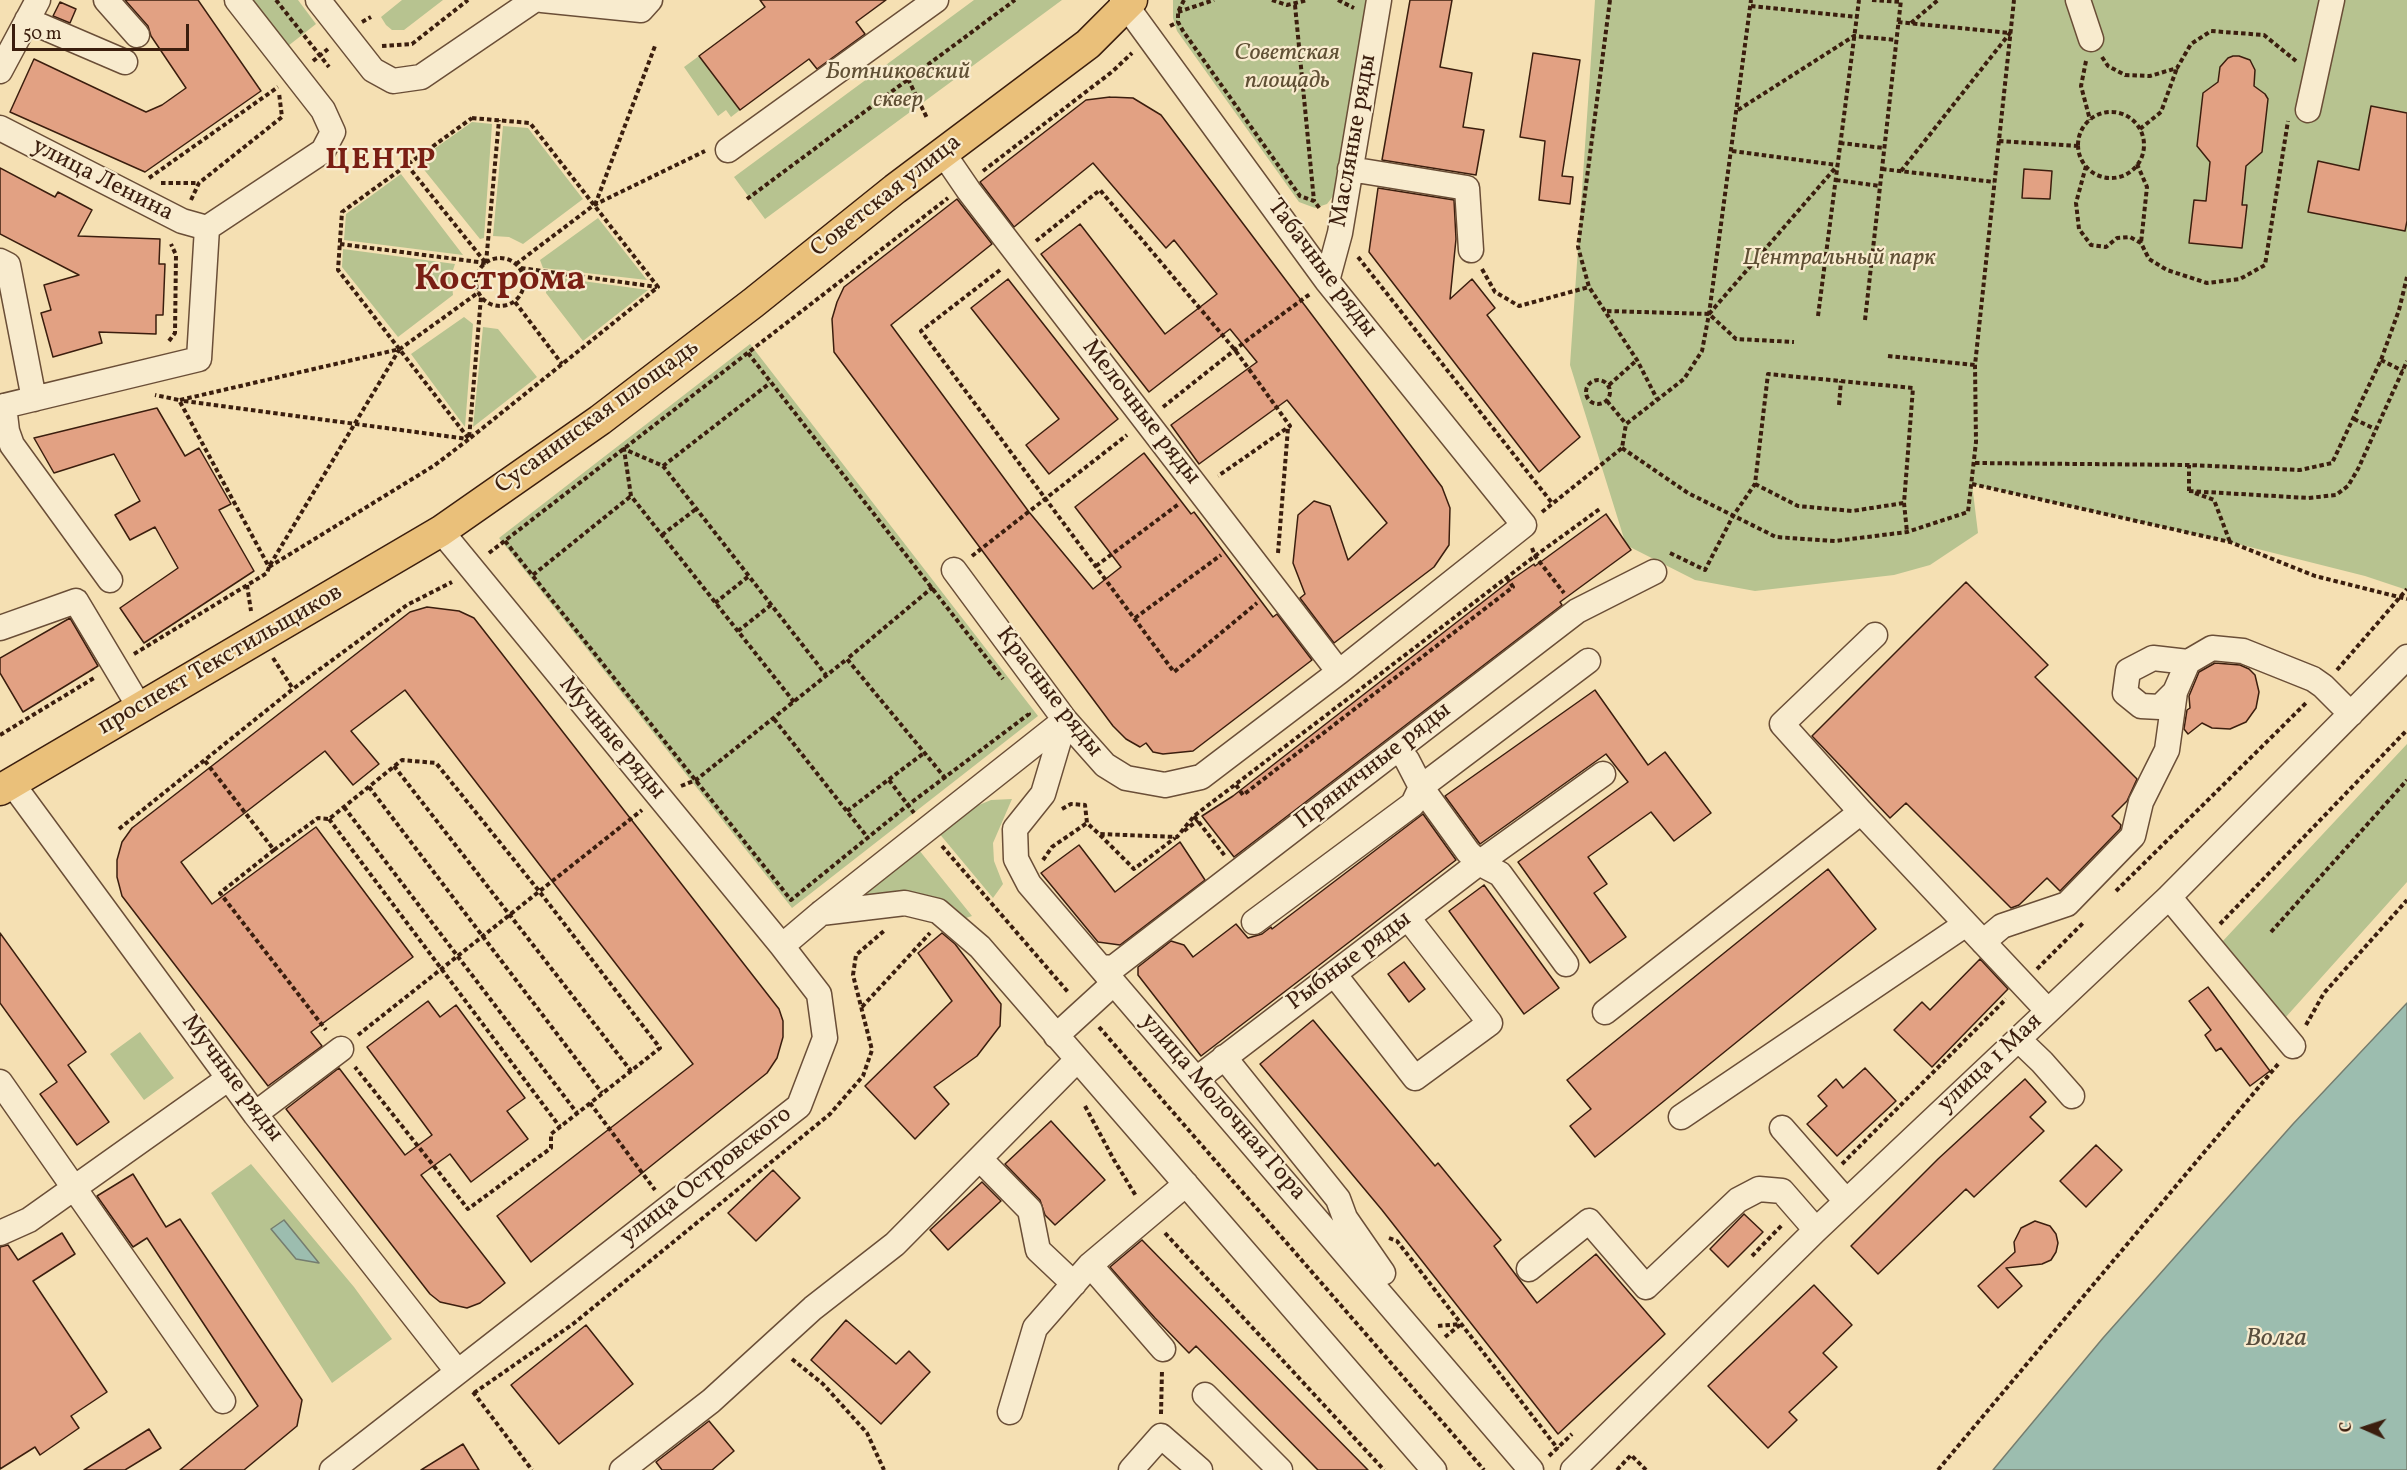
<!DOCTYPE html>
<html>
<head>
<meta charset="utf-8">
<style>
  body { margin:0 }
  #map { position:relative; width:2407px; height:1470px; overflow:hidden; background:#f5e0b3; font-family:Vollkorn,serif }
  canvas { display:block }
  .north { position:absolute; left:2335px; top:1398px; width:60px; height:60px; -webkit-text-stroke:4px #f8ebce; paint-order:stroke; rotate:273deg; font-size:16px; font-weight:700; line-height:24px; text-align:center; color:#3b1e0e }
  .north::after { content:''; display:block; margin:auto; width:21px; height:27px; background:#3b1e0e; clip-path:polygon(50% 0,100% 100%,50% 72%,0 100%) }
  .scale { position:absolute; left:12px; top:24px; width:177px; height:27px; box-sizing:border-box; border:3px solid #3b1e0e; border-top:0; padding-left:8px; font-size:18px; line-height:21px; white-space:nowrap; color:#3b1e0e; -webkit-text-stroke:4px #f8ebce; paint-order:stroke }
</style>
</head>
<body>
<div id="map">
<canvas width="2407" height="1470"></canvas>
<div class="north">С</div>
<div class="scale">50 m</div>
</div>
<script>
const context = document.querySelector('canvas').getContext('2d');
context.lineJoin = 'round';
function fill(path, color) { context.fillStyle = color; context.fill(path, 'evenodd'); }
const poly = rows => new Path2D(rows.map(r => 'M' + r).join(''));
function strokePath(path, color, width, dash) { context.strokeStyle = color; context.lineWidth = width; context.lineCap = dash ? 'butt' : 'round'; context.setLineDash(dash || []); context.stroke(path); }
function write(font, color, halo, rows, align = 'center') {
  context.font = font + ' Vollkorn,serif'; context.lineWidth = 4.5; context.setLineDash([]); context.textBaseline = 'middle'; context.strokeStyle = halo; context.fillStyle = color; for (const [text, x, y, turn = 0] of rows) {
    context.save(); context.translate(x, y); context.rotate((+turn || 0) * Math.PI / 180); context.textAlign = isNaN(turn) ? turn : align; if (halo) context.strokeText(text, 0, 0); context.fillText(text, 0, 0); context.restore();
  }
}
const green = poly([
  [252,0,298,0,316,24,288,46],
  [402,0,443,0,404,30,392,30,386,25,381,17],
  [974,0,1062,0,765,219,734,177],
  [1173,0,1367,0,1334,195,1327,204,1315,208,1299,202,1177,31,1173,18],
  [1595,0,2407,0,2407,590,2365,576,2230,542,1972,484,1978,533,1930,565,1894,575,1755,591,1695,580,1626,545,1570,365],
  [699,56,740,110,731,117,726,110,718,116,684,67],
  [472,122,492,124,484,238,480,239,417,161],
  [503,126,528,128,583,199,523,244,509,237,493,236],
  [401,174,463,255,344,240,346,214],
  [598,218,647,280,543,268,540,260],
  [343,249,455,264,451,276,453,295,398,337,342,267],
  [546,276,648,290,583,341,546,293],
  [464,317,473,324,465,427,411,354],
  [483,327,498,329,537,377,473,427],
  [750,344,1038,716,792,908,499,538],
  [2407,744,2407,882,2285,1018,2221,943],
  [1012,799,993,843,994,861,1003,884,993,898,938,832,967,810,991,800],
  [919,850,972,916,966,918,954,907,934,897,911,892,874,897,866,893],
  [140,1032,174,1078,144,1100,110,1054],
  [251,1164,354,1287,392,1339,332,1383,211,1193]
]);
const water = poly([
  [2407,1003,2407,1470,1993,1470,2103,1338,2293,1124,2407,1003],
  [284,1220,319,1263,296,1259,271,1229,284,1220]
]);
const building = poly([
  [125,0,198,0,261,91,145,172,10,112,34,59,146,112,162,105,186,88,151,36,148,26,125,0],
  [760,0,886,0,856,22,865,34,817,69,809,59,740,110,699,56,765,7,760,0],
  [1410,0,1452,0,1440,67,1472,73,1463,127,1484,130,1476,175,1382,160,1410,0],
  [60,2,76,9,70,23,53,16,60,2],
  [1533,53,1580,60,1562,176,1573,177,1570,204,1539,200,1545,141,1520,137,1533,53],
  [2233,56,2239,56,2250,60,2255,70,2254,86,2265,94,2268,99,2262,152,2246,166,2242,205,2247,205,2242,248,2189,243,2194,200,2206,201,2210,162,2197,146,2203,93,2218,82,2220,67,2228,58,2233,56],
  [1110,97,1133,98,1161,115,1442,487,1450,508,1449,545,1434,567,1334,643,1300,598,1305,594,1293,563,1298,515,1314,501,1330,506,1348,560,1387,523,1287,400,1199,464,1171,425,1257,362,1230,329,1149,392,1041,254,1080,224,1165,334,1217,294,1174,240,1166,248,1093,163,1014,227,980,182,1086,100,1110,97],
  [2371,106,2407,113,2407,221,2405,231,2308,212,2318,161,2359,170,2371,106],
  [0,168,55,197,58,192,92,210,78,236,160,239,159,264,165,264,163,315,156,315,156,334,99,332,102,343,53,357,41,313,51,310,44,285,79,275,0,234,0,168],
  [2024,169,2052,171,2050,199,2022,198,2024,169],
  [1378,188,1454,200,1456,239,1450,299,1472,279,1495,308,1487,315,1580,437,1539,472,1369,252,1378,188],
  [957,199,992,244,891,325,1029,512,1093,589,1121,567,1075,507,1144,453,1191,514,1194,512,1273,617,1277,614,1312,660,1193,751,1163,754,1153,752,1146,743,1140,747,1126,739,1113,726,834,352,832,319,837,302,844,287,957,199],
  [1008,279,1118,419,1049,474,1026,445,1059,419,971,308,1008,279],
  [157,408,185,456,199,448,231,504,219,510,254,571,144,643,120,608,178,568,155,527,130,540,115,515,140,501,114,454,54,473,34,438,157,408],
  [1606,514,1631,550,1560,602,1562,605,1234,857,1202,816,1233,796,1511,580,1534,564,1535,566,1606,514],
  [1966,582,2048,665,2035,677,2137,779,2127,801,2112,816,2121,825,2120,829,2060,891,2047,878,2019,905,2011,908,1906,803,1890,818,1812,736,1966,582],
  [427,607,459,611,474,618,779,1009,783,1021,783,1037,777,1058,767,1073,531,1262,497,1216,693,1064,405,690,351,731,379,764,353,785,325,751,181,862,212,904,316,827,413,957,311,1032,322,1046,268,1086,122,896,117,877,117,860,122,842,132,828,410,612,427,607],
  [70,618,98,666,23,712,0,673,0,658,70,618],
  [2215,663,2240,665,2249,669,2255,675,2259,692,2256,708,2246,722,2230,729,2212,728,2202,723,2188,734,2184,729,2187,710,2190,708,2189,696,2199,672,2215,663],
  [1595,690,1648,765,1665,752,1711,813,1674,841,1651,812,1588,857,1607,884,1594,893,1626,937,1590,963,1518,862,1628,782,1606,754,1480,844,1445,796,1595,690],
  [1423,814,1456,860,1201,1056,1138,975,1138,967,1171,941,1184,945,1193,957,1236,924,1248,938,1262,934,1271,927,1272,929,1423,814],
  [1180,842,1205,880,1120,945,1098,942,1041,873,1079,845,1115,892,1180,842],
  [1828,869,1876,929,1595,1157,1570,1126,1591,1109,1567,1080,1828,869],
  [1484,885,1559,988,1524,1014,1449,911,1484,885],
  [0,933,86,1052,68,1065,109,1122,77,1145,40,1094,57,1082,0,1003,0,933],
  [942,933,955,944,1001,1004,1000,1026,977,1056,934,1087,949,1104,915,1139,865,1086,952,1001,918,953,942,933],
  [1980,959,2008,989,1932,1067,1894,1030,1922,1002,1930,1010,1980,959],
  [1404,962,1425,989,1409,1002,1388,974,1404,962],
  [2208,987,2270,1071,2250,1086,2221,1048,2216,1051,2205,1035,2211,1030,2189,1001,2208,987],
  [428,1001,440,1017,456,1005,525,1098,507,1111,528,1139,471,1182,450,1154,421,1175,505,1283,480,1303,467,1308,440,1302,430,1294,286,1109,339,1068,405,1155,432,1135,367,1047,428,1001],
  [1313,1020,1435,1166,1438,1163,1501,1240,1494,1246,1537,1303,1596,1254,1665,1334,1558,1434,1382,1210,1260,1064,1313,1020],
  [1865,1068,1896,1101,1837,1156,1807,1124,1827,1106,1818,1096,1836,1079,1843,1088,1865,1068],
  [2025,1079,2046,1102,2030,1117,2044,1131,1974,1197,1966,1189,1878,1274,1851,1246,1938,1159,2025,1079],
  [1051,1121,1105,1180,1055,1225,1045,1215,1040,1200,1005,1164,1051,1121],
  [2096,1145,2122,1170,2086,1207,2060,1181,2096,1145],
  [773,1170,800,1198,756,1241,728,1213,773,1170],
  [133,1174,166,1227,180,1219,302,1400,297,1426,244,1470,180,1470,258,1406,147,1238,133,1247,97,1196,133,1174],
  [982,1182,1001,1201,948,1250,930,1230,982,1182],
  [1744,1214,1763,1232,1728,1267,1710,1249,1744,1214],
  [2035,1221,2050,1226,2056,1234,2058,1243,2056,1252,2051,1260,2042,1264,2006,1268,2022,1286,1998,1308,1978,1286,2015,1252,2014,1242,2021,1228,2035,1221],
  [62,1233,75,1254,33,1281,107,1392,71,1416,79,1428,40,1455,35,1447,0,1469,0,1247,8,1245,18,1260,62,1233],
  [1142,1240,1237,1337,1368,1470,1318,1470,1196,1346,1189,1353,1155,1318,1110,1267,1142,1240],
  [1814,1285,1852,1325,1823,1353,1837,1367,1789,1412,1797,1420,1768,1448,1708,1386,1814,1285],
  [846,1320,896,1364,909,1351,930,1372,881,1424,811,1360,846,1320],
  [586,1325,633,1384,559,1444,511,1385,586,1325],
  [709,1421,734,1451,712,1470,662,1470,656,1462,709,1421],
  [149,1429,161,1448,125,1470,84,1470,149,1429],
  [463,1444,479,1470,421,1470,463,1444]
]);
const path = poly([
  [276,0,329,67],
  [1184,0,1178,12,1178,22,1183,31,1300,196,1314,201,1320,209],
  [1272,0,1287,5,1308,0],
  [1338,0,1354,8],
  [1610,0,1578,247,1589,287,1637,360,1657,399],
  [1872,0,1901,2],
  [1295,5,1314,201],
  [1751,6,1857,17],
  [1178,12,1214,0],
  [362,22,371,17],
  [1898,22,2010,33],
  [1911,23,1938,0],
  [1170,26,1178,22],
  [382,46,412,44,468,0],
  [2102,57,2108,66,2125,75,2150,76,2177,68,2191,44,2211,31,2264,35,2296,61],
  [313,61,328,49],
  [2086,61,2081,86,2090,120],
  [908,79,927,118],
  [1738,110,1854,36,1896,40],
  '2078 145a33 33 0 1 1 66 0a33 33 0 1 1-66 0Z',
  [472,118,530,123,658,287,469,439,338,270,342,212,472,118],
  [2140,129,2161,112,2177,68],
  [1999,141,2078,146],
  [1840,143,1884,148],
  [1732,151,1837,165],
  [2137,164,2147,187,2141,243],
  [407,165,485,262],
  [2086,166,2076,203,2079,229,2091,245,2106,247,2117,238,2130,237,2141,243,2149,259,2167,270,2207,283,2240,279,2265,265,2288,121],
  [1882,169,1994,182],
  [983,171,1113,71,1132,53],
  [1901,171,2010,33],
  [149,178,278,87],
  [1836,180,1880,186],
  [161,183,198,183],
  [747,199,1015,0],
  [191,200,199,183,282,117,279,93],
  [595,205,655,46],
  [1036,241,1100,190,1235,350,1290,426,1218,476],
  [340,244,486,263],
  [1358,257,1552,503],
  '476 282a24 24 0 1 1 48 0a24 24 0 1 1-48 0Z',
  [486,263,499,120],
  [516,264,594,205,705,151],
  [521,268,657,287],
  [1482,269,1495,292,1519,306,1589,287],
  [1000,270,921,331,1174,672,1257,603],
  [515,302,562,364],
  [1607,311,1709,314,1736,339,1794,342],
  [1709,314,1837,166],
  [1818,316,1859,0],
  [1865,320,1901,0],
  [169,341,175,333,176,255,171,244],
  [748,353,1003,679],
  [1888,356,1975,365],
  [2381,360,2403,371],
  '1586 392a12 12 0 1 1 24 0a12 12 0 1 1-24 0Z',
  [1609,385,1637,360],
  [180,400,400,349,479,292],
  [184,401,468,439],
  [1607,401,1626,424],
  [1839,405,1841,381],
  [1163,407,1251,337,1310,294],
  [2354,419,2375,429],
  [1622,448,1688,493,1776,537,1835,541,1907,532,1968,512,1976,442,1975,365,2014,0],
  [1975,463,2189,465,2300,470,2332,463,2381,360,2399,310,2407,277],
  [663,466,770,383],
  [1755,484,1798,506,1852,511,1904,503],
  [1972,484,2230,542,2315,576,2407,599],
  [2189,491,2308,498,2336,495,2348,486,2358,469,2407,361],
  [2189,491,2189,465],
  [2195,493,2214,500,2230,542],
  [1542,512,1622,448,1626,424,1684,379,1702,351,1709,314,1751,0],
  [662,535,696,509],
  [505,541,791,900,908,805,1029,714,1027,711],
  [1532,548,1535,556,1564,593],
  [489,553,948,198],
  [1278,553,1288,428],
  [1670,553,1705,570,1733,516,1755,484,1768,374,1913,388,1904,503,1907,532],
  [972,556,1127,435],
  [270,565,399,350],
  [1096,566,1180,503],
  [269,567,435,465,469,439,481,297],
  [533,575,631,496],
  [247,585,251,611],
  [933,587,847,659,946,779],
  [715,603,749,576],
  [1135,618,1221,555],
  [738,631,771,605],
  [134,654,267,573,269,567,179,400,155,395],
  [273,658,293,689],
  [2337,670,2407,589],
  [794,702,631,496,624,449,663,466,826,675],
  [774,719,868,838],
  [0,735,94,678],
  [205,761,274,850,318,818,329,819,402,760,436,763,539,891,660,1048,551,1134,551,1148,468,1209,355,1067],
  [394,766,631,1071],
  [889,780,914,813],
  [1236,785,1243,795,1513,587,1507,578],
  [681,786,696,780,847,659],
  [369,787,602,1093],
  [344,807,577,1113],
  [1062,809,1071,804,1085,805,1087,823,1099,834,1177,837,1194,816,1535,556,1601,508],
  [847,811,924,753],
  [1194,816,1225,856],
  [329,819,560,1127],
  [119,829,293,689,407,605,452,582],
  [1184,831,1198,820],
  [1100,835,1134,869,1175,838],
  [942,846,1068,992],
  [274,850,220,893,326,1030],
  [1043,860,1052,847,1087,823],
  [2116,891,2307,702],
  [2220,924,2407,730],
  [2271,932,2407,780],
  [2037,969,2083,923],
  [862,1007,930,933],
  [2306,1025,2324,993,2407,900],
  [1099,1027,1484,1470],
  [358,1035,642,810],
  [590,1103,655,1190],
  [1085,1106,1114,1160,1136,1196],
  [1842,1164,2006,999],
  [1165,1233,1384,1470],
  [1389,1238,1397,1241,1558,1449],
  [1752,1256,1782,1225],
  [1438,1326,1460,1324],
  [1445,1337,1460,1325],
  [792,1359,823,1384,867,1433,884,1470],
  [473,1392,532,1470],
  [474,1393,573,1324,830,1114,863,1076,872,1050,853,975,856,955,885,930],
  [1161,1414,1162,1370],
  [1549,1456,1572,1434],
  [1617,1470,1631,1455,1646,1470],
  [1938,1470,2279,1063]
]);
const minor = poly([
  [106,0,137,35],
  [318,0,373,70,393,81,421,77,534,0],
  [542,0,641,10,650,0],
  [2078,0,2091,39],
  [27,20,125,62],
  [0,71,38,0],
  [2308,110,2332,0],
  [0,128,182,221,207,228],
  [728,150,936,0],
  [943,153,969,191,1339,672],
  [1350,169,1467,188,1471,250],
  [207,228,323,151,333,132,323,110,237,0],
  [0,261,8,265,34,399],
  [1327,281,1340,233,1379,0],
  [4,406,7,431,12,445,110,580],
  [0,407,199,359,207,228],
  [954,570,1065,720,1105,765,1126,778,1165,785,1201,777,1339,672,1524,525,1327,281,1122,0],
  [0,628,76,601,140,708],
  [1875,635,1782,724,1861,812,2048,1011],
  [2175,692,2160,707,2141,706,2125,693,2128,671,2153,658,2188,662],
  [1065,720,1043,794,1015,829,1016,859,1029,884,1531,1470],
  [1398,749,1407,760,1421,787,1468,852,1479,863,1500,874,1566,964],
  [11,782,255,1114,457,1371],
  [2169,897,2293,1046],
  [821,913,905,903,938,911,980,947,1434,1470],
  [1254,922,1413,804,1421,787,1588,661],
  [1983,942,2002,926,2067,904,2133,836,2141,802,2167,750,2175,692,2188,662,2212,648,2243,651,2313,679,2323,686,2351,714],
  [782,946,821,913,1065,720],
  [1101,967,1113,968,1577,611,1654,572],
  [1334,974,1415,1078,1490,1023,1408,918],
  [1605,1012,1861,812],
  [1056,1036,1114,983],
  [2018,1039,2042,1062,2072,1096],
  [1224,1057,1338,1199,1345,1218,1383,1273],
  [1198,1078,1479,863,1603,774],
  [0,1082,223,1401],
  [255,1114,341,1049],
  [1681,1117,1966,924],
  [1782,1128,1846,1201],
  [980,1159,1030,1210,1038,1250,1074,1284],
  [0,1233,29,1220,229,1078],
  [1090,1265,1163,1349],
  [1529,1269,1589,1221,1646,1287,1738,1200,1759,1189,1782,1191,1816,1230],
  [1205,1395,1280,1470],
  [1010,1412,1035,1328,1090,1265,1186,1184],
  [332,1470,799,1106,825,1038,819,994,782,946,441,531],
  [622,1470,711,1401,813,1308,895,1244,1077,1060],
  [1131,1470,1161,1436,1200,1470],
  [1573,1470,1816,1230,2169,897,2407,657]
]);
const major = poly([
  [0,790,441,531,600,420,753,303,895,189,1088,44,1132,0]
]);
const parkNames = [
  ["Советская",1287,55],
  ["площадь",1287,83],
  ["Ботниковский",898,74],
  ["сквер",898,102],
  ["Центральный парк",1839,260]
];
const streetNames = [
  ["Масляные ряды",1355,141,-80],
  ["улица Ленина",102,181,27],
  ["Советская улица",887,197,-38],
  ["Табачные ряды",1321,269,53],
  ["Мелочные ряды",1140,413,52],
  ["Сусанинская площадь",598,418,-36],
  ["проспект Текстильщиков",221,661,-30],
  ["Красные ряды",1048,693,52],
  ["Мучные ряды",611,739,50],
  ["Пряничные ряды",1374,767,-38],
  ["Рыбные ряды",1350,962,-37],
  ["улица 1 Мая",1991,1064,-43],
  ["Мучные ряды",231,1079,53],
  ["улица Молочная Гора",1222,1108,49],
  ["улица Островского",707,1177,-38]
];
const waterNames = [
  ["Волга",2276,1340]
];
const districtNames = [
  ["ЦЕНТР",381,162]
];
const townNames = [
  ["Кострома",500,282]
];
fill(green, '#b7c390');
fill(water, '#9cbdaf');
strokePath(water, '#757d6f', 1.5);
fill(building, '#e2a183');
strokePath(building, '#3b1e0e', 1.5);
strokePath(minor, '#6a4e37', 27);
strokePath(major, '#3b1e0e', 33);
strokePath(path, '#3b1e0e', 4, [4.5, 3]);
strokePath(minor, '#f8ebce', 24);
strokePath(major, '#eac07a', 30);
write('italic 24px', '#605035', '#f8ebce', parkNames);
write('24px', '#3b1e0e', '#f8ebce', streetNames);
write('italic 26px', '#584e3e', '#f8ebce', waterNames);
context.letterSpacing = '1.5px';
write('bold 30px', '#7a1f14', '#f8ebce', districtNames);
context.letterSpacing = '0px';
write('bold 36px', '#7a1f14', '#f8ebce', townNames);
</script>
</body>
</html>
